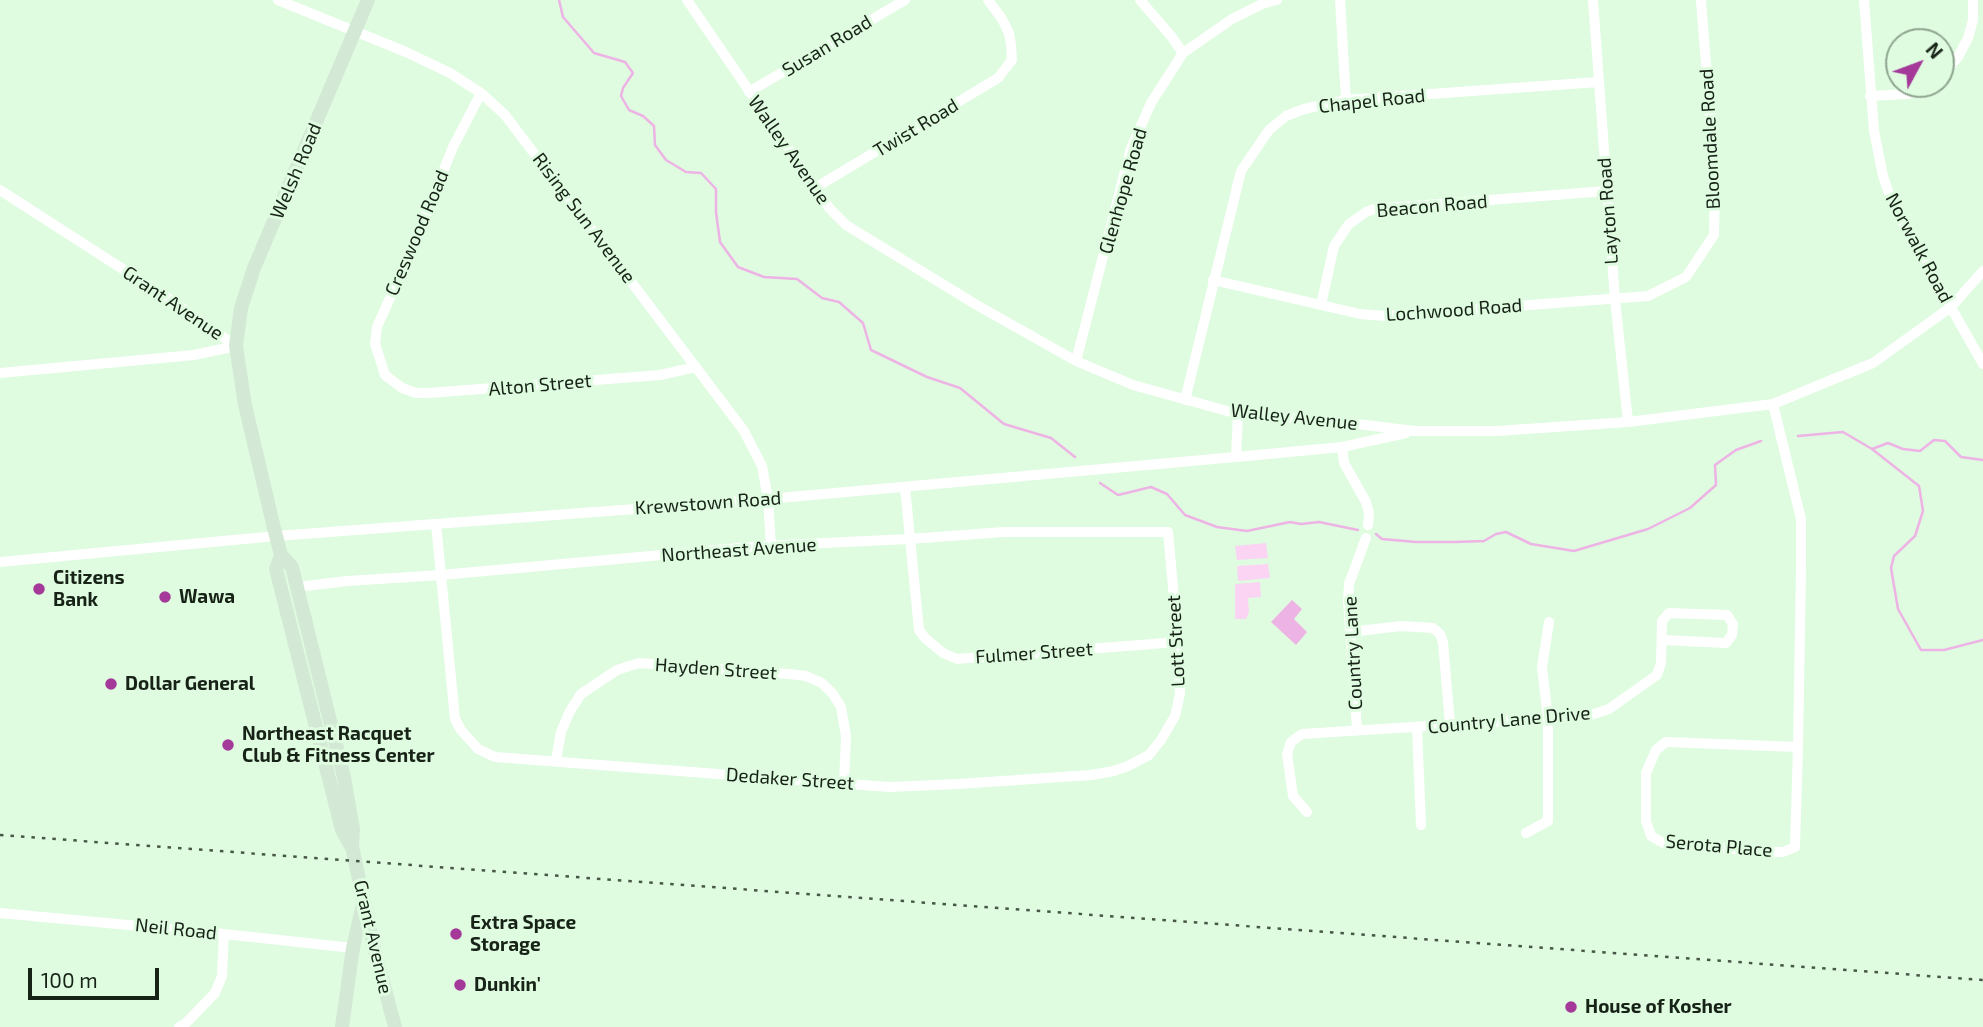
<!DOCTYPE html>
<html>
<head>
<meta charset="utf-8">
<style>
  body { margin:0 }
  #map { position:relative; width:1983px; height:1027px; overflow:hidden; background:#dffce0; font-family:"Exo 2",sans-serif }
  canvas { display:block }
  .north { position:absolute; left:1885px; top:28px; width:70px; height:70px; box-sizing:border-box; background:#dffce0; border:2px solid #8fa590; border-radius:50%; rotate:49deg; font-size:19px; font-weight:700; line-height:28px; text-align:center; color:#182318 }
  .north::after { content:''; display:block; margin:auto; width:24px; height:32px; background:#a4399a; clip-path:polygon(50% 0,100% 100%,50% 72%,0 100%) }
  .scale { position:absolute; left:28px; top:968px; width:131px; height:32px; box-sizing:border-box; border:4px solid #182318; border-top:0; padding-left:9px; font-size:21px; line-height:24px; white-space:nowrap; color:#182318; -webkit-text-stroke:5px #dffce0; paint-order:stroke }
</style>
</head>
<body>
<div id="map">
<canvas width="1983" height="1027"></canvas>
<div class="north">N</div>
<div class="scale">100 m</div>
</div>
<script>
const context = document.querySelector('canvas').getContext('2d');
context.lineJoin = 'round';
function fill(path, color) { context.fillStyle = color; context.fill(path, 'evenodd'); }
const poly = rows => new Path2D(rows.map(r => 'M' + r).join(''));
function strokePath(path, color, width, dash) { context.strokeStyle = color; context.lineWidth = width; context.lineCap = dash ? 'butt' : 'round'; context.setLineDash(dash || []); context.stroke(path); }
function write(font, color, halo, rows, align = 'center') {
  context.font = font + ' "Exo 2",sans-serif'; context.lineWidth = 6; context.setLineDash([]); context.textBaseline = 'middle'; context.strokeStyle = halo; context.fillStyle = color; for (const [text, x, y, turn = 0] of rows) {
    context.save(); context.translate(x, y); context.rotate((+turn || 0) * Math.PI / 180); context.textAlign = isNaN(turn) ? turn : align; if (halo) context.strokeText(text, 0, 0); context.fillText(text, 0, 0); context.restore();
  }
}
const green = poly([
  [1266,543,1268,558,1237,560,1235,546],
  [1268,564,1270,578,1238,581,1237,566],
  [1260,582,1261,597,1248,598,1249,612,1246,619,1235,619,1235,584]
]);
const water = poly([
  [1292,600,1302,609,1294,619,1307,632,1296,645,1271,622]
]);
const stream = poly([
  [559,0,563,17,594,53,625,62,633,73,623,88,621,96,629,110,643,116,654,126,655,145,666,160,686,172,701,173,716,189,716,212,720,242,738,267,764,277,797,279,822,298,839,302,863,323,871,350,927,377,960,388,1004,424,1051,438,1075,457],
  [1798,436,1843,432,1872,449,1919,486,1923,511,1915,536,1894,556,1891,568,1898,609,1921,650,1944,650,1983,640],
  [1872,449,1888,443,1903,449,1920,451,1934,440,1945,441,1961,457,1983,460],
  [1100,483,1118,495,1151,487,1167,494,1185,515,1217,527,1247,531,1290,522,1301,524,1319,522,1358,530],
  [1376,534,1382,539,1416,542,1455,542,1484,541,1496,534,1506,532,1531,544,1574,551,1648,529,1690,508,1716,485,1715,465,1736,450,1761,441]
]);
const street = poly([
  [278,0,406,52,450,73,481,93,505,115,744,431,762,466,768,499,771,546],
  [687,0,830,209,846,225,975,304,1076,361,1133,385,1238,414,1325,420,1414,431,1497,431,1628,422,1773,404,1873,363,1951,307,1983,271],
  [1140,0,1171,36,1183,53],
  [1340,0,1346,100],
  [1593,0,1615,299,1628,422],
  [1864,0,1874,131,1883,176,1890,197,1902,221,1983,364],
  [1941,76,1958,57,1968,38,1973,20,1973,0],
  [749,92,905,0],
  [481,93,453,147,413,246,377,327,375,344,385,375,402,388,416,393,429,393,660,375,696,367],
  [1870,96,1909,94,1929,84],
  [815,188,998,78,1012,60,1011,45,1009,33,1002,19,988,0],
  [0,190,177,304,236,346],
  [1213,280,1360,314,1384,316,1648,296,1686,277,1714,235,1715,179,1701,0],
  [1321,305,1334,246,1349,224,1366,212,1374,209,1606,191],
  [1076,361,1131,148,1151,103,1183,53,1232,19,1262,4,1277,0],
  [0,373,194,355,236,346],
  [1185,400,1241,171,1269,130,1286,116,1304,109,1346,100,1598,82],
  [1773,404,1801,519,1801,570,1798,747,1795,847,1783,852,1772,852,1665,844,1651,836,1646,821,1646,773,1656,750,1666,742,1798,747],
  [1342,447,1344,463,1366,502,1369,513,1368,525],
  [1236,457,1238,414],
  [905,487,919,630,925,638,943,653,957,659,1178,642],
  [0,562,276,536,768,499,1236,457,1342,447,1406,433],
  [297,587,347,581,441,575,761,546,909,539,1004,532,1168,532,1178,642,1180,694,1175,716,1161,740,1149,755,1128,766,1114,771,1091,775,958,784,889,787,495,757,478,749,461,730,455,719,441,575,436,524],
  [1351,632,1401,626,1433,628,1440,634,1443,642,1450,724],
  [1417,728,1421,825],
  [1357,729,1348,601,1349,584,1366,538],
  [556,760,561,732,570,711,581,694,617,670,639,663,789,674,806,676,822,683,833,694,841,707,846,736,844,783],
  [1307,812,1293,796,1287,754,1291,742,1302,734,1588,716,1609,709,1657,675,1661,663,1662,621,1669,613,1727,615,1733,624,1732,635,1726,643,1663,640],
  [1526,833,1548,821,1548,719,1542,667,1549,622],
  [0,913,224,934,353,948],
  [179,1027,185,1024,215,993,222,976,224,934]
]);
const secondary = poly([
  [368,0,254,268,241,308,236,346,245,405,273,524,281,555,292,567,344,777,353,829,352,847,375,952,395,1027],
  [281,555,276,569,342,830,351,846],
  [342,1027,353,948,363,904]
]);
const rail = poly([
  [0,835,1983,980]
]);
const markers = [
  [39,589,7,"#a4399a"],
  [165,597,7,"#a4399a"],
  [111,684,7,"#a4399a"],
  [228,745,7,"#a4399a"],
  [456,934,7,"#a4399a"],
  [460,985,7,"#a4399a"],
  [1571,1007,7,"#a4399a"]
];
const streetNames = [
  ["Susan Road",827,46,-31],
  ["Chapel Road",1372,101,-6],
  ["Twist Road",916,128,-31],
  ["Bloomdale Road",1710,139,-93],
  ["Walley Avenue",789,150,55],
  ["Welsh Road",296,171,-67],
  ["Glenhope Road",1123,191,-74],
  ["Beacon Road",1432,206,-5],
  ["Layton Road",1608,211,-94],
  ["Rising Sun Avenue",584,218,53],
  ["Creswood Road",417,233,-67],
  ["Norwalk Road",1919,248,62],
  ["Grant Avenue",173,303,34],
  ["Lochwood Road",1454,310,-4],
  ["Alton Street",540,385,-5],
  ["Walley Avenue",1294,417,6],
  ["Krewstown Road",708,503,-4],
  ["Northeast Avenue",739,550,-4],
  ["Lott Street",1176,641,-93],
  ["Fulmer Street",1034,653,-4],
  ["Country Lane",1353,653,-93],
  ["Hayden Street",716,669,4],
  ["Country Lane Drive",1509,720,-5],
  ["Dedaker Street",790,779,4],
  ["Serota Place",1719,846,5],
  ["Neil Road",176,929,6],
  ["Grant Avenue",373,937,77]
];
const poiNames = [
  ["Citizens",53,578],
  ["Bank",53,600],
  ["Wawa",179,597],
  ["Dollar General",125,684],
  ["Northeast Racquet",242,734],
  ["Club & Fitness Center",242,756],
  ["Extra Space",470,923],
  ["Storage",470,945],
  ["Dunkin'",474,985],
  ["House of Kosher",1585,1007]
];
fill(green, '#fbd4f4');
fill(water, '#eeb3e5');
strokePath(stream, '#eeb3e5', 2.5);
strokePath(street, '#fff', 10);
strokePath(secondary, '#d3e9d5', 14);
strokePath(rail, '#475747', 2.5, [3.5, 7]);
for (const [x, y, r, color] of markers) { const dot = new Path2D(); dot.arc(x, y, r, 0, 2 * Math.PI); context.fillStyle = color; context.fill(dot); strokePath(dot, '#dffce0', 2.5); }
write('19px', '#182318', '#dffce0', streetNames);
write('bold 19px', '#182318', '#dffce0', poiNames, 'left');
</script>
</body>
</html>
